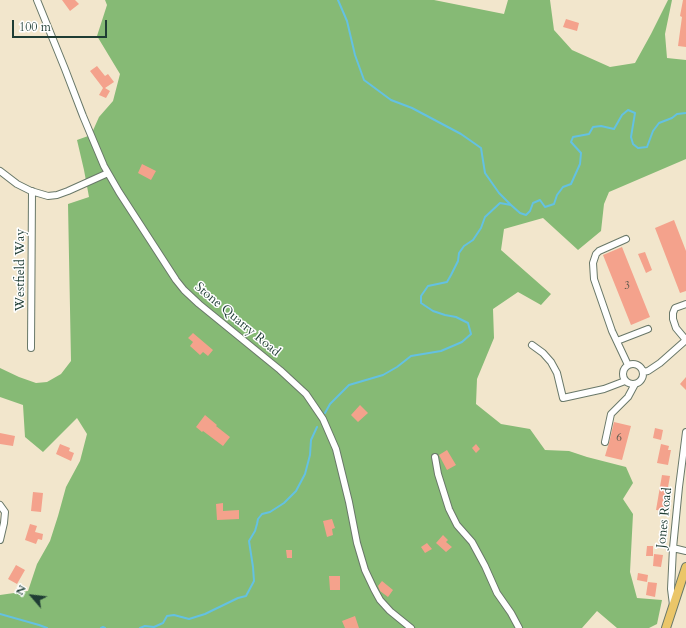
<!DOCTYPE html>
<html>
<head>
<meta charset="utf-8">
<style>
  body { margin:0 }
  #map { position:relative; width:686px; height:628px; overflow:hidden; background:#f2e6cc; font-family:Cardo,serif }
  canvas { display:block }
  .north { position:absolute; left:12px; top:576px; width:40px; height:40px; -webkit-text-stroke:3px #fff; paint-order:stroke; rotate:298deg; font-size:11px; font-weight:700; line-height:16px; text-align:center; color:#1f3d34 }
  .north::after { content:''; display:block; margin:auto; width:14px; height:18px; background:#1f3d34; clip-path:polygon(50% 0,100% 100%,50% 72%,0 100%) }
  .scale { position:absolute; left:12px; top:20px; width:95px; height:18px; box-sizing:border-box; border:2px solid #1f3d34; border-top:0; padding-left:5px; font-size:12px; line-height:14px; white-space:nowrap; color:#1f3d34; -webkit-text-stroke:3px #fff; paint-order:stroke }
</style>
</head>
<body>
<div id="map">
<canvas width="686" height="628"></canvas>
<div class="north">N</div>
<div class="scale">100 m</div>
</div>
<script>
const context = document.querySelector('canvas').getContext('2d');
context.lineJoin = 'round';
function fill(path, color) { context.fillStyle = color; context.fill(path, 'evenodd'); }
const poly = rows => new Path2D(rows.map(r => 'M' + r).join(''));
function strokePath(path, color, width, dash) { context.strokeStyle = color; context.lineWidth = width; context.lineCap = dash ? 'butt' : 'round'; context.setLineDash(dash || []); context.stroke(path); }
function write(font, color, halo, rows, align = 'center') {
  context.font = font + ' Cardo,serif'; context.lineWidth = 3; context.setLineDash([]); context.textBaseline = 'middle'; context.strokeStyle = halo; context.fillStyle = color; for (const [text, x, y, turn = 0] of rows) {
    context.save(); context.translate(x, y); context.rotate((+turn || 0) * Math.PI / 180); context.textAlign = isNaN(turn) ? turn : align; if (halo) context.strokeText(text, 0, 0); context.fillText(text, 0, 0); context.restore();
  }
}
const forest = poly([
  [105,0,434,0,504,14,508,0,550,0,554,30,572,50,610,67,635,63,651,34,668,0,672,0,665,34,667,58,686,60,686,159,609,192,604,204,601,231,578,250,543,218,504,229,501,250,551,294,541,305,518,292,493,309,494,338,477,379,476,404,501,424,530,429,545,450,569,451,587,457,626,467,633,483,623,499,633,514,630,572,637,598,662,600,657,624,649,628,617,628,597,611,582,628,0,628,0,595,28,591,37,564,50,541,58,516,66,487,80,461,87,434,77,418,43,452,25,437,23,405,0,397,0,368,19,377,36,383,47,382,61,374,71,361,68,204,89,197,84,170,77,140,91,135,99,117,113,101,120,74,97,36,107,5]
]);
const stream = poly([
  [338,0,347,21,355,55,364,80,391,100,412,108,461,134,481,148,485,173,499,193,511,205],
  [325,413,330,404,349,385,383,375,397,367,411,356,441,351,462,342,471,334,468,323,456,317,445,315,433,311,421,303,421,296,428,286,447,282,451,275,458,261,459,253,464,246,473,240,481,228,485,217,500,203,511,205,520,213,526,215,530,211,533,203,540,200,545,207,554,204,557,195,563,187,571,184,580,164,581,153,571,142,573,137,589,134,593,127,601,126,614,129,622,115,628,110,635,113,631,137,633,144,638,148,647,147,653,131,659,123,672,118,677,114,686,113],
  [0,614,39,625,47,628],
  [101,628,103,627,105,628],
  [140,628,145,626,154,627,163,623,167,616,174,615,189,619,205,614,238,598,246,596,254,581,253,567,249,541,255,531,257,524,258,519,262,514,270,512,284,503,296,491,305,474,310,455,311,440,317,427]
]);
const building = poly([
  [62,0,75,0,79,4,70,11],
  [683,0,686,0,686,47,678,46,682,17,680,16],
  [566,19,579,23,577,31,563,27],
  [97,66,105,76,108,74,114,82,105,88,110,91,106,98,99,95,103,88,90,71],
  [142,164,156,171,151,180,138,173],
  [674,220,686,251,686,291,680,293,655,228],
  [622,247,650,317,631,325,603,255],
  [645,252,652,270,646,273,638,254],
  [193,333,213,350,208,356,203,352,200,355,190,346,193,342,188,338],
  [686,377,686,390,680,384],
  [360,405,368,413,358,422,351,415],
  [205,415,217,425,216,426,230,437,223,446,203,431,202,432,196,427],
  [614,422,631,426,622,460,605,456,608,446,609,443],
  [655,428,663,430,661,440,653,438],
  [0,433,15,436,13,446,0,444],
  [60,444,70,448,69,451,74,453,71,461,56,454],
  [476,444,480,449,476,453,472,448],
  [661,444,669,446,668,450,671,450,668,465,657,463],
  [447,450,456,465,447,470,439,455],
  [662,475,670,476,667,493,669,493,665,511,656,510],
  [33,492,43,493,41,512,31,511],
  [223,503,223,511,239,510,239,519,217,520,216,504],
  [332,519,335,528,332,529,333,535,327,537,323,521],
  [30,524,37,526,35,532,43,534,42,540,38,539,36,544,25,540],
  [443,535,448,540,446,542,452,547,446,552,436,543],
  [427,543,432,549,425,553,421,547],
  [647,546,653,546,653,556,646,556],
  [286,550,292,550,292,558,287,558],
  [654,554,663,555,661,567,653,566],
  [16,565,25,570,17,584,8,579],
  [638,573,648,575,647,582,637,580],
  [329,576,340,576,340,590,330,590],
  [382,581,393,590,388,597,380,591,378,586],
  [648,582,657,583,655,597,646,595],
  [355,616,359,628,345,628,342,621]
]);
const minor = poly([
  [37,0,65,69,83,116,104,166,119,192,176,280,184,290,199,304,280,370,306,394,323,419,336,449,349,502,357,543,365,570,374,589,380,600,390,611,411,628],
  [0,171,17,184,31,191,48,196,57,195,68,191,108,173],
  [626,239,599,251,596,254,593,263,594,279,612,331,628,365],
  [686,340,676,328,673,319,673,313,675,308,686,304],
  [617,341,648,329],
  [532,345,543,353,551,362,557,373,563,398,604,389,625,381],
  [31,348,32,191],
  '623 374a10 10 0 1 1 20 0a10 10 0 1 1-20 0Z',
  [643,372,648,371,660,363,686,340],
  [605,442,611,414,628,397,635,384],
  [435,457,438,474,449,509,457,525,472,542,485,566,497,593,511,613,519,628],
  [0,505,5,512,4,523,0,540],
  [673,548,686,551],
  [673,605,671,589,673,548,679,487,686,432]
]);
const major = poly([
  [666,628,686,567]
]);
const numberNames = [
  ["3",627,286],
  ["6",619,438]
];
const streetNames = [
  ["Westfield Way",21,270,-90],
  ["Stone Quarry Road",237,320,40],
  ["Jones Road",665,518,-84]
];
fill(forest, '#86ba75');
strokePath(stream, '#64c1e2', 2);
fill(building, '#f4a28c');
strokePath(minor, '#697869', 8);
strokePath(major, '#697869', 10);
strokePath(minor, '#fff', 6);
strokePath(major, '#ebc669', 8);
write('11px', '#54564a', null, numberNames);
write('13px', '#1f3d34', '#fff', streetNames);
</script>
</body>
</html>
